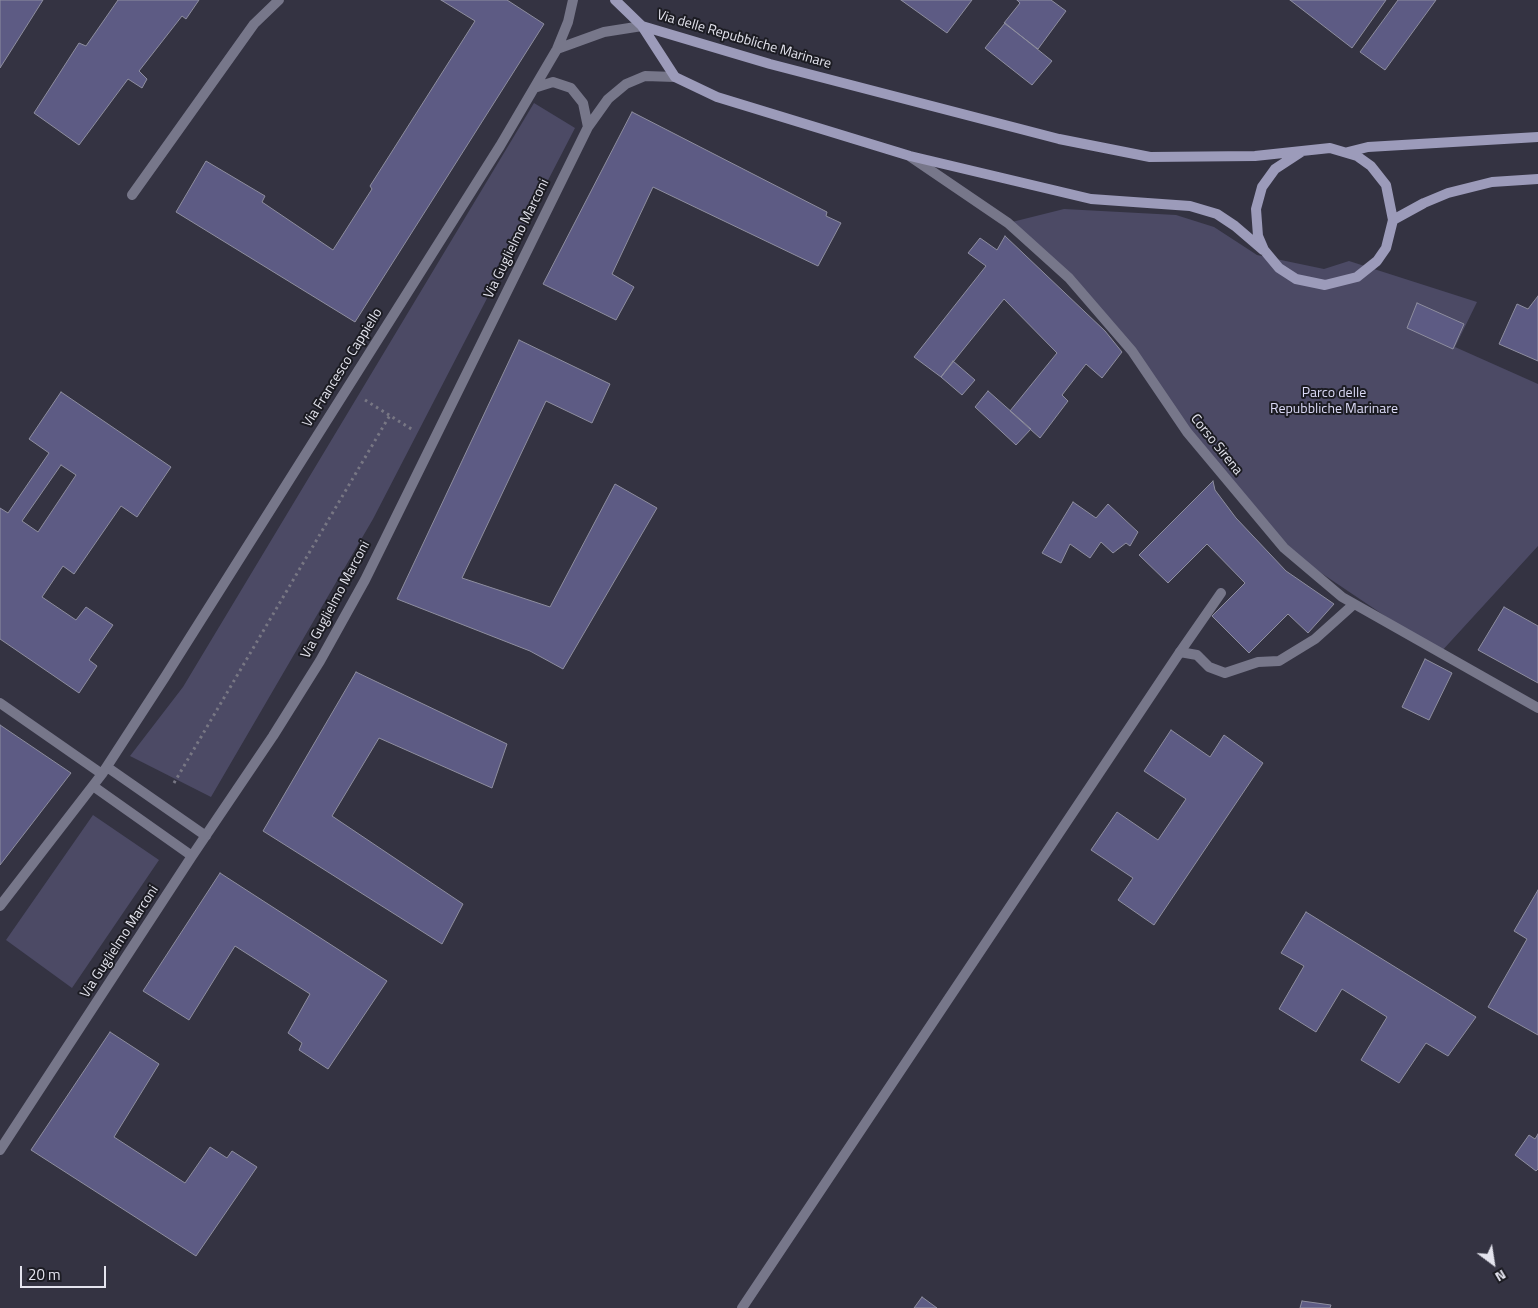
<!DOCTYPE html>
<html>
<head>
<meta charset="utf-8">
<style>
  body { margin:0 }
  #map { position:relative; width:1538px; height:1308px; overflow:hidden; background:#343342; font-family:"Titillium Web",sans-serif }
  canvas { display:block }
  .north { position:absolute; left:1468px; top:1238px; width:50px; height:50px; -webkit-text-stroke:4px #1c1c23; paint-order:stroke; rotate:149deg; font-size:14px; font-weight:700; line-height:20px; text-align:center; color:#e4e4ee }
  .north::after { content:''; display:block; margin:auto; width:18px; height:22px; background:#e4e4ee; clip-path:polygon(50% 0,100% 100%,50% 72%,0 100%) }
  .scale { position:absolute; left:20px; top:1266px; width:86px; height:22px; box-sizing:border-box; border:2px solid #e4e4ee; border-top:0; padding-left:6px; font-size:15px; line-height:18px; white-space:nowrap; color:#e4e4ee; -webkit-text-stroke:4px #1c1c23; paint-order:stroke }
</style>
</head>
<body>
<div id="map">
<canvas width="1538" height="1308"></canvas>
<div class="north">N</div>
<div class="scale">20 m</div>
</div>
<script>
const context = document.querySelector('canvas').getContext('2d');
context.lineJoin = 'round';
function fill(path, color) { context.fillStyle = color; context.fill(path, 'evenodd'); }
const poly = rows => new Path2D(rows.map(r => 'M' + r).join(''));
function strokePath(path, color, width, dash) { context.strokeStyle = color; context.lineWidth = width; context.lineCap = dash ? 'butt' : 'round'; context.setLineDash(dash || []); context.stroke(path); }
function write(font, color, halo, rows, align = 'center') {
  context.font = font + ' "Titillium Web",sans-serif'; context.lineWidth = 4; context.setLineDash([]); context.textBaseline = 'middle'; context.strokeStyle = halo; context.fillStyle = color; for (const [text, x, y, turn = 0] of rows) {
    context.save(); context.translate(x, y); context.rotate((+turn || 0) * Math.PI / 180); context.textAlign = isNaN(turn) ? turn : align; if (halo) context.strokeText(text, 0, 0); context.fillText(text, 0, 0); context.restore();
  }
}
const green = poly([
  [534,103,575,128,373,519,211,797,130,756,183,687],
  [1064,209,1176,215,1214,227,1257,255,1324,269,1349,261,1477,302,1455,347,1538,384,1538,546,1440,653,1284,548,1187,432,1132,351,1069,278,1008,223],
  [93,815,159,860,72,988,6,940]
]);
const building = poly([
  [0,0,43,0,0,68,0,0],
  [118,0,199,0,186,19,182,16,139,71,147,79,142,88,128,79,79,145,34,113,79,43,86,46,118,0],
  [441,0,507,0,544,24,355,322,176,212,206,161,265,196,262,202,333,250,372,189,370,186,475,21,441,0],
  [901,0,972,0,947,33,901,0],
  [1017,0,1051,0,1066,11,1038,49,1004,23,1020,3,1017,0],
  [1290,0,1386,0,1352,48,1290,0],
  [1398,0,1436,0,1385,70,1360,52,1398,0],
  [1005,23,1052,61,1032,85,985,48,1005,23],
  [632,112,827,212,826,216,841,223,818,266,653,187,612,274,634,287,616,320,543,284,632,112],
  [1005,236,1105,331,1122,352,1102,378,1086,364,1062,395,1068,401,1040,438,1010,411,1057,353,1004,299,941,377,914,357,986,266,968,253,980,238,997,250,1005,236],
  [1538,296,1538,361,1499,344,1517,304,1528,309,1538,296],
  [1417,303,1464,324,1453,349,1407,328,1417,303],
  [519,340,610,384,592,423,546,401,462,578,550,607,615,484,657,508,563,669,530,651,397,599,519,340],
  [953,361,975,380,962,395,941,377,953,361],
  [988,391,1031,429,1016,445,975,407,988,391],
  [61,392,171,467,137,517,121,506,74,574,63,566,42,597,76,620,86,607,113,625,89,660,97,666,79,693,0,639,0,508,8,513,49,453,29,439,61,392],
  [61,465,76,475,38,532,22,521,61,465],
  [1213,481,1215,490,1236,518,1286,571,1334,604,1308,633,1288,614,1249,653,1212,616,1245,583,1207,544,1168,583,1139,555,1213,481],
  [1073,502,1096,518,1108,504,1138,532,1130,546,1126,543,1113,553,1101,542,1090,558,1070,544,1061,563,1042,553,1073,502],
  [1504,607,1538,626,1538,683,1478,650,1504,607],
  [1425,659,1452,673,1429,720,1402,707,1425,659],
  [356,672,507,744,492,788,379,738,332,816,463,904,442,944,263,831,356,672],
  [0,725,71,773,0,865,0,725],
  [1171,730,1210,757,1224,735,1263,763,1154,925,1118,900,1133,878,1091,850,1117,812,1158,840,1186,799,1144,771,1171,730],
  [220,873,387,981,328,1069,299,1050,302,1043,288,1033,310,994,235,946,189,1020,143,991,220,873],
  [1538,890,1538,1035,1488,1007,1527,939,1514,931,1538,890],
  [1306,912,1476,1017,1448,1056,1426,1043,1399,1083,1361,1060,1387,1017,1342,989,1316,1032,1279,1009,1304,966,1281,953,1306,912],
  [110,1032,159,1064,114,1137,185,1183,210,1147,227,1158,232,1151,257,1167,196,1256,31,1150,110,1032],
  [1538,1134,1538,1169,1536,1171,1515,1155,1529,1135,1535,1139,1538,1134],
  [922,1297,937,1308,914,1308,922,1297],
  [1302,1301,1331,1305,1330,1308,1300,1308,1302,1301]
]);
const path = poly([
  [365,400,413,430],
  [174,783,390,415]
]);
const service = poly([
  [132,195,254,24,279,0],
  [1180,652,1221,593]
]);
const minor = poly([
  [557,49,604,32,642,26],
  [534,88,553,82,571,88,583,103,588,127],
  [911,157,1008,223,1069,278,1132,351,1187,432,1284,548,1342,597,1538,708],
  [0,703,102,774],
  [107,767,206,836],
  [93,786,192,856],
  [0,906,102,774,165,677,500,146,557,49,568,22,573,0],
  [0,1150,192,856,273,736,320,661,365,580,588,127,608,99,626,84,645,76,675,77],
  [742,1308,1180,652,1197,655,1209,667,1225,673,1258,662,1279,661,1315,639,1354,604]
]);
const secondary = poly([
  [615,0,642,26,675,77,717,97,910,156,1091,199,1190,206,1217,214,1235,226,1263,250],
  [642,26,770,64,1059,139,1150,157,1255,156,1330,148,1357,156,1371,166,1386,185,1393,220,1386,248,1377,261,1357,277,1325,285,1296,279,1279,268,1264,250,1258,236,1256,209,1262,187,1275,169,1301,152],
  [1348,152,1368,147,1538,137],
  [1393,220,1424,203,1448,193,1492,182,1538,179]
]);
const streetNames = [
  ["Via delle Repubbliche Marinare",744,40,16],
  ["Via Guglielmo Marconi",517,239,-64],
  ["Via Francesco Cappiello",343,368,-58],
  ["Corso Sirena",1216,445,51],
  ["Via Guglielmo Marconi",336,600,-62],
  ["Via Guglielmo Marconi",120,942,-57]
];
const parkNames = [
  ["Parco delle",1334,394],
  ["Repubbliche Marinare",1334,410]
];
fill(green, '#4c4a65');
fill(building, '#5d5b84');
strokePath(building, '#8e8e9f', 1);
strokePath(path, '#787784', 3, [2.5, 4]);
strokePath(service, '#77778a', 10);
strokePath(minor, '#77778a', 10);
strokePath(secondary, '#9c9bba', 10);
write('14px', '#e4e4ee', '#1c1c23', streetNames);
write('14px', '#dbdaf6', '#1c1c23', parkNames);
</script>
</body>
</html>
